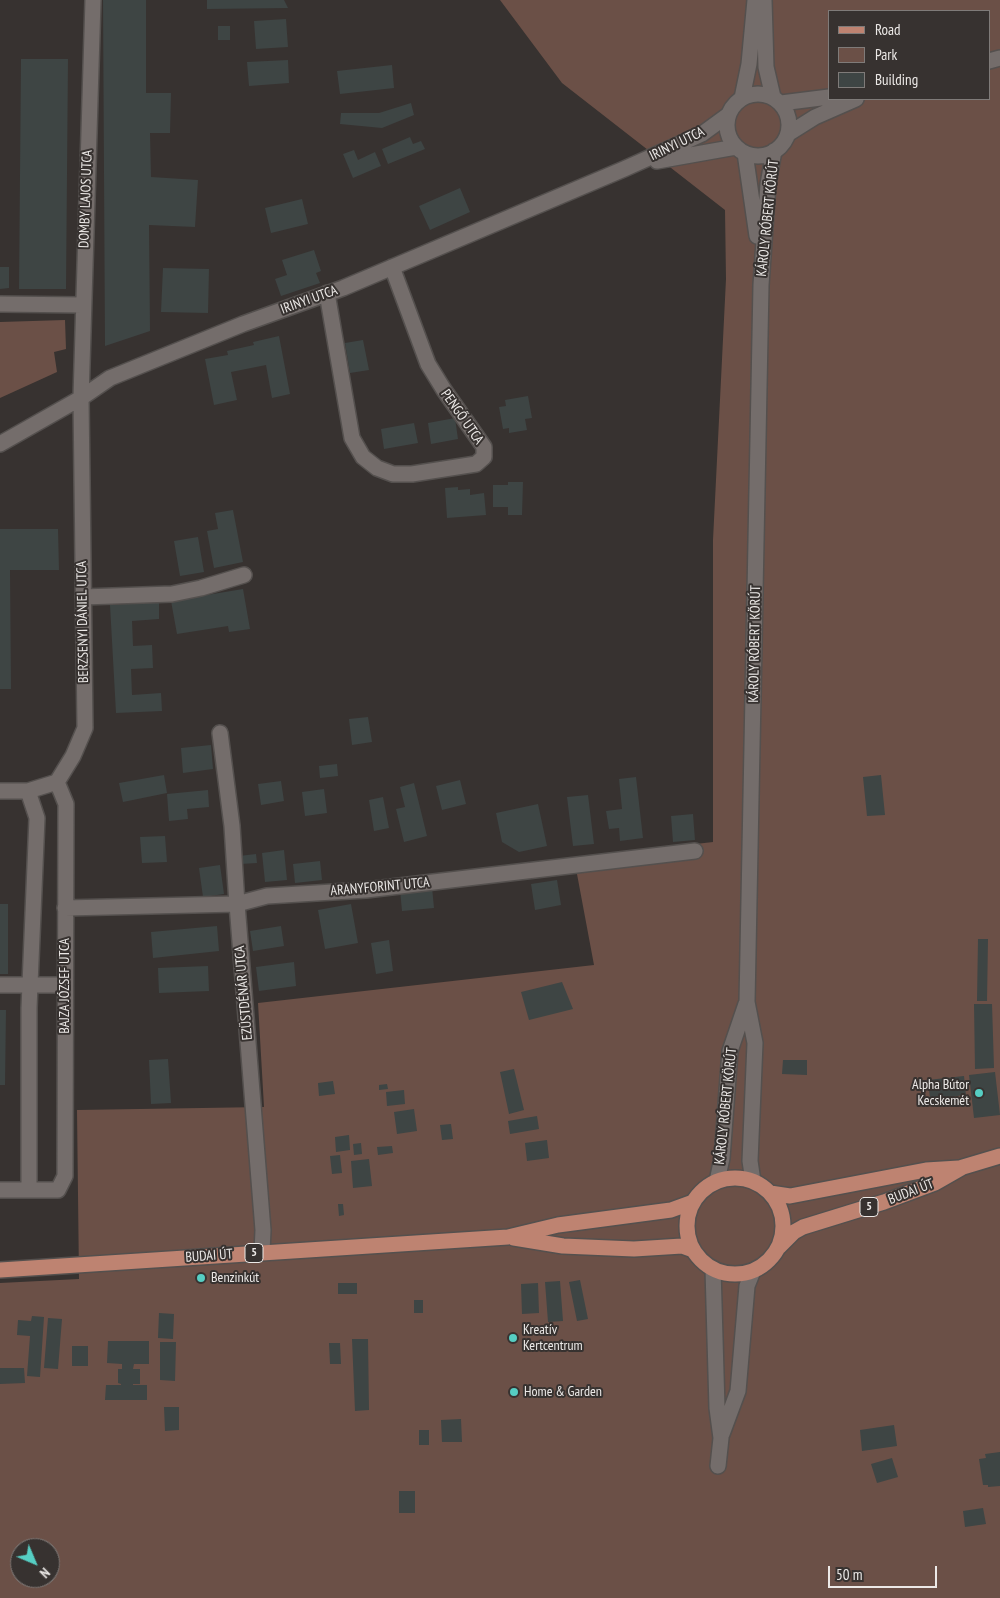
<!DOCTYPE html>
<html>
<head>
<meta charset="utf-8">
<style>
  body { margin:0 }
  #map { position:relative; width:1000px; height:1598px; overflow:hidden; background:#373230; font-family:"PT Sans Narrow",sans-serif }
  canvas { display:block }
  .legend { position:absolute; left:828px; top:10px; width:162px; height:90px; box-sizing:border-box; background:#373230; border:1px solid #7f7b79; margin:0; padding:6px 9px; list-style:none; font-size:15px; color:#ece9e7 }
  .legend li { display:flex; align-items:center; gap:10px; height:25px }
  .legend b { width:25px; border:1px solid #7f7b79 }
  .north { position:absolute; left:10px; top:1538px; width:50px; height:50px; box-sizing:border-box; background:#373230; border:1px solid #7f7b79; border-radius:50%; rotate:135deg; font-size:14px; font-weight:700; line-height:20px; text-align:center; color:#ece9e7 }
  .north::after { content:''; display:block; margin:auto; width:18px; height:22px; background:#56cec3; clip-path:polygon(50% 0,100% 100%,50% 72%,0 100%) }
  .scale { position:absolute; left:828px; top:1566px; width:109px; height:22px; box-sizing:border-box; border:2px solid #ece9e7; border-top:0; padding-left:6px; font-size:15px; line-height:18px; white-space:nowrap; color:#ece9e7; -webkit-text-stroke:4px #373230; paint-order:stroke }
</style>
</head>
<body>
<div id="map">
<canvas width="1000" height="1598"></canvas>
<ul class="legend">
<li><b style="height:6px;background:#be8371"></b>Road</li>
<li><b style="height:14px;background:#6b5047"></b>Park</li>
<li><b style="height:14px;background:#3e4544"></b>Building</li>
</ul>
<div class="north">N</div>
<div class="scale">50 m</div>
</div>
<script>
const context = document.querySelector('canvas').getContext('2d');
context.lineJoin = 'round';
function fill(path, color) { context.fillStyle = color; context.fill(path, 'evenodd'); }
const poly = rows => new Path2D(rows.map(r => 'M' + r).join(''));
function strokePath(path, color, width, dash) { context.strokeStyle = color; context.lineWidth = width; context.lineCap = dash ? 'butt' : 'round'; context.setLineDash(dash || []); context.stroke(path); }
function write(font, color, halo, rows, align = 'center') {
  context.font = font + ' "PT Sans Narrow",sans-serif'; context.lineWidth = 4; context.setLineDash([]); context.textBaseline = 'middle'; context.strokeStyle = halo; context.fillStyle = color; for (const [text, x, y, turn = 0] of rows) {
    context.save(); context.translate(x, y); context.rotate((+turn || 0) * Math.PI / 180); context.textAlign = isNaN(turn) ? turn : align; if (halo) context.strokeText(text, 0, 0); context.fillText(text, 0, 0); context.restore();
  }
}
const green = poly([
  [500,0,1000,0,1000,1598,0,1598,0,1283,79,1279,77,1110,264,1107,258,1003,594,965,574,858,713,842,713,540,726,279,725,210,562,83],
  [829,11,989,11,989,99,829,99],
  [20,1548,50,1548,50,1578,20,1578],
  [65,320,66,349,54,352,57,372,0,398,0,322]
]);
const building = poly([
  [103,0,146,0,146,93,171,93,170,133,150,133,151,177,198,180,195,227,149,225,150,331,105,346],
  [207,0,284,0,288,8,207,9],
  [286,19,288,47,256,49,254,21],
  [218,26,230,26,230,40,218,40],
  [21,59,68,59,66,289,19,289],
  [288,60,289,83,249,86,247,62],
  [392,65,394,88,340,94,337,71],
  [411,103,414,115,382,128,340,124,341,113,379,113],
  [410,137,413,144,421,141,425,149,388,164,382,149],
  [354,150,358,160,375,152,381,166,353,178,343,154],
  [460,188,470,212,430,230,419,206],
  [302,199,308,224,271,233,265,208],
  [314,250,321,271,316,273,320,283,281,296,275,279,287,275,282,260],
  [0,267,9,267,9,288,0,289],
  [163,268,209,269,208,313,161,312],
  [279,336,290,394,272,398,266,365,231,372,237,400,214,405,205,359,228,355,227,351,254,345,253,342],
  [363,340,369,370,350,373,345,343],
  [528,396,532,418,525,419,527,430,509,433,509,428,503,429,499,407,506,406,505,400],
  [455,418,458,439,431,444,428,423],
  [414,423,418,443,384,449,381,429],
  [508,482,523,482,522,515,508,515,508,507,493,507,493,485,508,485],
  [458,487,458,490,470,489,470,495,484,493,486,515,447,518,445,488],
  [233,510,243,562,214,568,207,531,218,529,215,513],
  [0,529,58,529,59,570,10,570,11,689,0,689],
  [198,537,204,572,180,576,174,541],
  [243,589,250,629,229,632,228,626,177,634,171,601],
  [159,602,159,619,132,621,133,646,152,645,153,668,131,669,132,695,161,693,162,711,116,713,110,605],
  [368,717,372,742,352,745,349,719],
  [211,745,213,769,183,773,181,748],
  [337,764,338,776,320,778,319,766],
  [164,775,167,793,123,802,119,783],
  [881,775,885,815,867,816,863,777],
  [636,777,643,838,620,841,619,828,609,829,606,811,622,809,619,779],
  [460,780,466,804,442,810,436,786],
  [281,781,284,801,261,805,258,784],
  [414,783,427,836,404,842,396,809,405,807,400,787],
  [324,789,327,813,305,816,302,792],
  [208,790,209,807,187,809,188,819,169,821,167,794],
  [588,795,594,844,573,846,567,797],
  [383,797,389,828,374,831,369,800],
  [538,804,547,846,519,852,502,842,496,813],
  [693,814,695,840,673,842,671,816],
  [165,836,167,862,142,863,140,837],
  [284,850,287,880,265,882,262,853],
  [256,854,257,863,240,864,239,856],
  [320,861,322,880,295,883,293,864],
  [220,865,224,894,203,897,199,868],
  [557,880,561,905,535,910,531,884],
  [432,887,434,908,402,911,400,890],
  [0,904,8,904,8,974,0,974],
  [351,904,358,943,325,949,318,910],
  [217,926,219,951,153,958,151,932],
  [281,926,284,946,253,951,250,931],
  [978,939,988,939,987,1001,977,1001],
  [389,940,393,971,376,974,371,943],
  [294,962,296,986,259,991,256,967],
  [208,966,209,991,159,993,158,968],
  [562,982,573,1009,529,1020,521,992],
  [974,1004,992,1004,994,1068,975,1069],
  [0,1010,6,1010,5,1085,0,1085],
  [168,1059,171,1103,151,1104,149,1060],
  [783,1060,807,1060,807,1075,782,1074],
  [514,1069,524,1110,509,1114,500,1072],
  [995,1072,1000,1115,974,1118,969,1075],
  [964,1076,966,1095,930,1099,928,1080],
  [333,1081,335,1094,319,1096,318,1083],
  [387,1084,388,1089,379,1090,379,1085],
  [404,1090,405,1104,387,1106,386,1092],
  [414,1109,417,1131,397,1134,394,1112],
  [537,1116,539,1129,510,1134,508,1121],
  [451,1124,453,1139,442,1140,440,1125],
  [349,1135,350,1150,336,1152,335,1137],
  [547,1140,549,1158,527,1161,525,1143],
  [361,1143,362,1154,354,1155,353,1144],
  [392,1146,393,1153,378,1155,377,1147],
  [340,1155,342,1173,332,1174,330,1156],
  [369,1159,372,1186,353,1188,351,1161],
  [338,1204,343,1204,344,1215,339,1216],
  [580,1280,588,1319,577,1321,569,1282],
  [560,1281,563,1321,548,1322,545,1282],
  [338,1283,357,1283,357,1294,338,1294],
  [538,1283,539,1313,522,1314,521,1284],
  [414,1300,423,1300,423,1313,414,1313],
  [159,1313,174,1314,173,1339,158,1338],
  [32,1316,44,1317,40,1377,27,1376,30,1336,17,1335,18,1320,31,1321],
  [48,1318,62,1319,58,1369,44,1368],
  [352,1339,368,1339,369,1410,355,1411],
  [108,1341,149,1341,149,1364,134,1364,133,1369,140,1369,140,1384,133,1384,133,1385,147,1385,147,1400,105,1400,106,1385,121,1385,121,1384,118,1383,118,1369,122,1369,122,1364,107,1363],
  [160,1342,176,1342,175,1381,160,1380],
  [329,1343,340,1343,341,1364,330,1364],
  [72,1346,88,1346,88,1366,72,1366],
  [0,1368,24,1368,25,1383,0,1384],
  [164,1407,179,1407,179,1430,165,1431],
  [461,1419,462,1442,442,1442,441,1420],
  [894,1425,897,1446,862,1451,860,1430],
  [419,1430,429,1430,429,1445,419,1445],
  [1000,1452,1000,1486,988,1487,988,1485,983,1485,979,1459,986,1458,985,1454],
  [892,1458,898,1477,877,1483,871,1464],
  [399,1491,415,1491,415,1513,399,1513],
  [983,1508,986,1524,965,1527,963,1511]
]);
const minor = poly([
  [764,0,766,67,773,97],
  [989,61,1000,58],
  '727 125a31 31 0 1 1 62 0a31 31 0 1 1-62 0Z',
  [742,98,749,64,755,0],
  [781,103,829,97],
  [788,134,815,117,856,99],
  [745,153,757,236],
  [657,161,736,147],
  [327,293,352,438,363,457,377,468,393,474,412,474,476,464,484,457,484,447,444,390,428,364,392,267],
  [0,304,83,305],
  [0,444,81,398,110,378,243,324,343,288,624,169,702,134,728,115],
  [83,597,172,594,201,588,244,575],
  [220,733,232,826,237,904,263,1230,262,1252],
  [0,791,28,791,57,782,73,756,85,728,81,398,93,0],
  [28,791,37,818,29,1008,29,1189],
  [65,908,237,904,267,896,366,890,695,851],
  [0,985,65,985],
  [717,1181,722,1158,730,1051,746,1004],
  [753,1181,750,1161,755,1043,747,1002,761,285,768,184,774,151],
  [0,1190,58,1190,65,1176,66,804,57,782],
  [713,1269,717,1408,721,1438,718,1466],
  [722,1434,738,1391,747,1286,753,1271]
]);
const major = poly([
  '687 1226a48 48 0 1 1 96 0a48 48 0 1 1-96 0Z',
  [770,1193,790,1196,926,1170,959,1168],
  [514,1238,563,1246,634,1249,682,1246,693,1250],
  [779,1247,794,1232,803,1227,884,1202,935,1183,963,1167,1000,1156],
  [0,1270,508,1237,558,1225,671,1210,693,1202]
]);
const markers = [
  [979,1093,5,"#56cec3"],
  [201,1278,5,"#56cec3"],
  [513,1338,5,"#56cec3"],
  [514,1392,5,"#56cec3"]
];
const shields = [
  [869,1207,18],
  [254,1253,18]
];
const shieldNames = [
  ["5",869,1207],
  ["5",254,1253]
];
const streetNames = [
  ["IRINYI UTCA",677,144,-26],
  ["DOMBY LAJOS UTCA",86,199,-88],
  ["KÁROLY RÓBERT KÖRÚT",768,218,-84],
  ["IRINYI UTCA",309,300,-20],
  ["PENGŐ UTCA",462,417,55],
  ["BERZSENYI DÁNIEL UTCA",83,622,-91],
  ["KÁROLY RÓBERT KÖRÚT",755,644,-89],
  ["ARANYFORINT UTCA",380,887,-5],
  ["BAJZA JÓZSEF UTCA",65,986,-90],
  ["EZÜSTDÉNÁR UTCA",244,993,-95],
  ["KÁROLY RÓBERT KÖRÚT",726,1106,-84],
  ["BUDAI ÚT",911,1192,-21],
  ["BUDAI ÚT",209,1256,-4]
];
const poiNames = [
  ["Alpha Bútor",969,1085,"right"],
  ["Kecskemét",969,1101,"right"],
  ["Benzinkút",211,1278],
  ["Kreatív",523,1330],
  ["Kertcentrum",523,1346],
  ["Home & Garden",524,1392]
];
fill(green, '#6b5047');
fill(building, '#3e4544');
strokePath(minor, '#54504e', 18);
strokePath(major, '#54504e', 18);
strokePath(minor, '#746d6b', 15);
strokePath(major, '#be8371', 15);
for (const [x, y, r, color] of markers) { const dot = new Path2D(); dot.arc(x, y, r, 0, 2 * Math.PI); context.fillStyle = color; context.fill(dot); strokePath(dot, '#373230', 2); }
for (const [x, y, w] of shields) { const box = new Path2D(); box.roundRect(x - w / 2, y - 9.5, w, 19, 4); context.fillStyle = '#373230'; context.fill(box); strokePath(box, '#ece9e7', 1); }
write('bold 12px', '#ece9e7', null, shieldNames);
write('14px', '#ece9e7', '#373230', streetNames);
write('14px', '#ece9e7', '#373230', poiNames, 'left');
</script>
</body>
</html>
